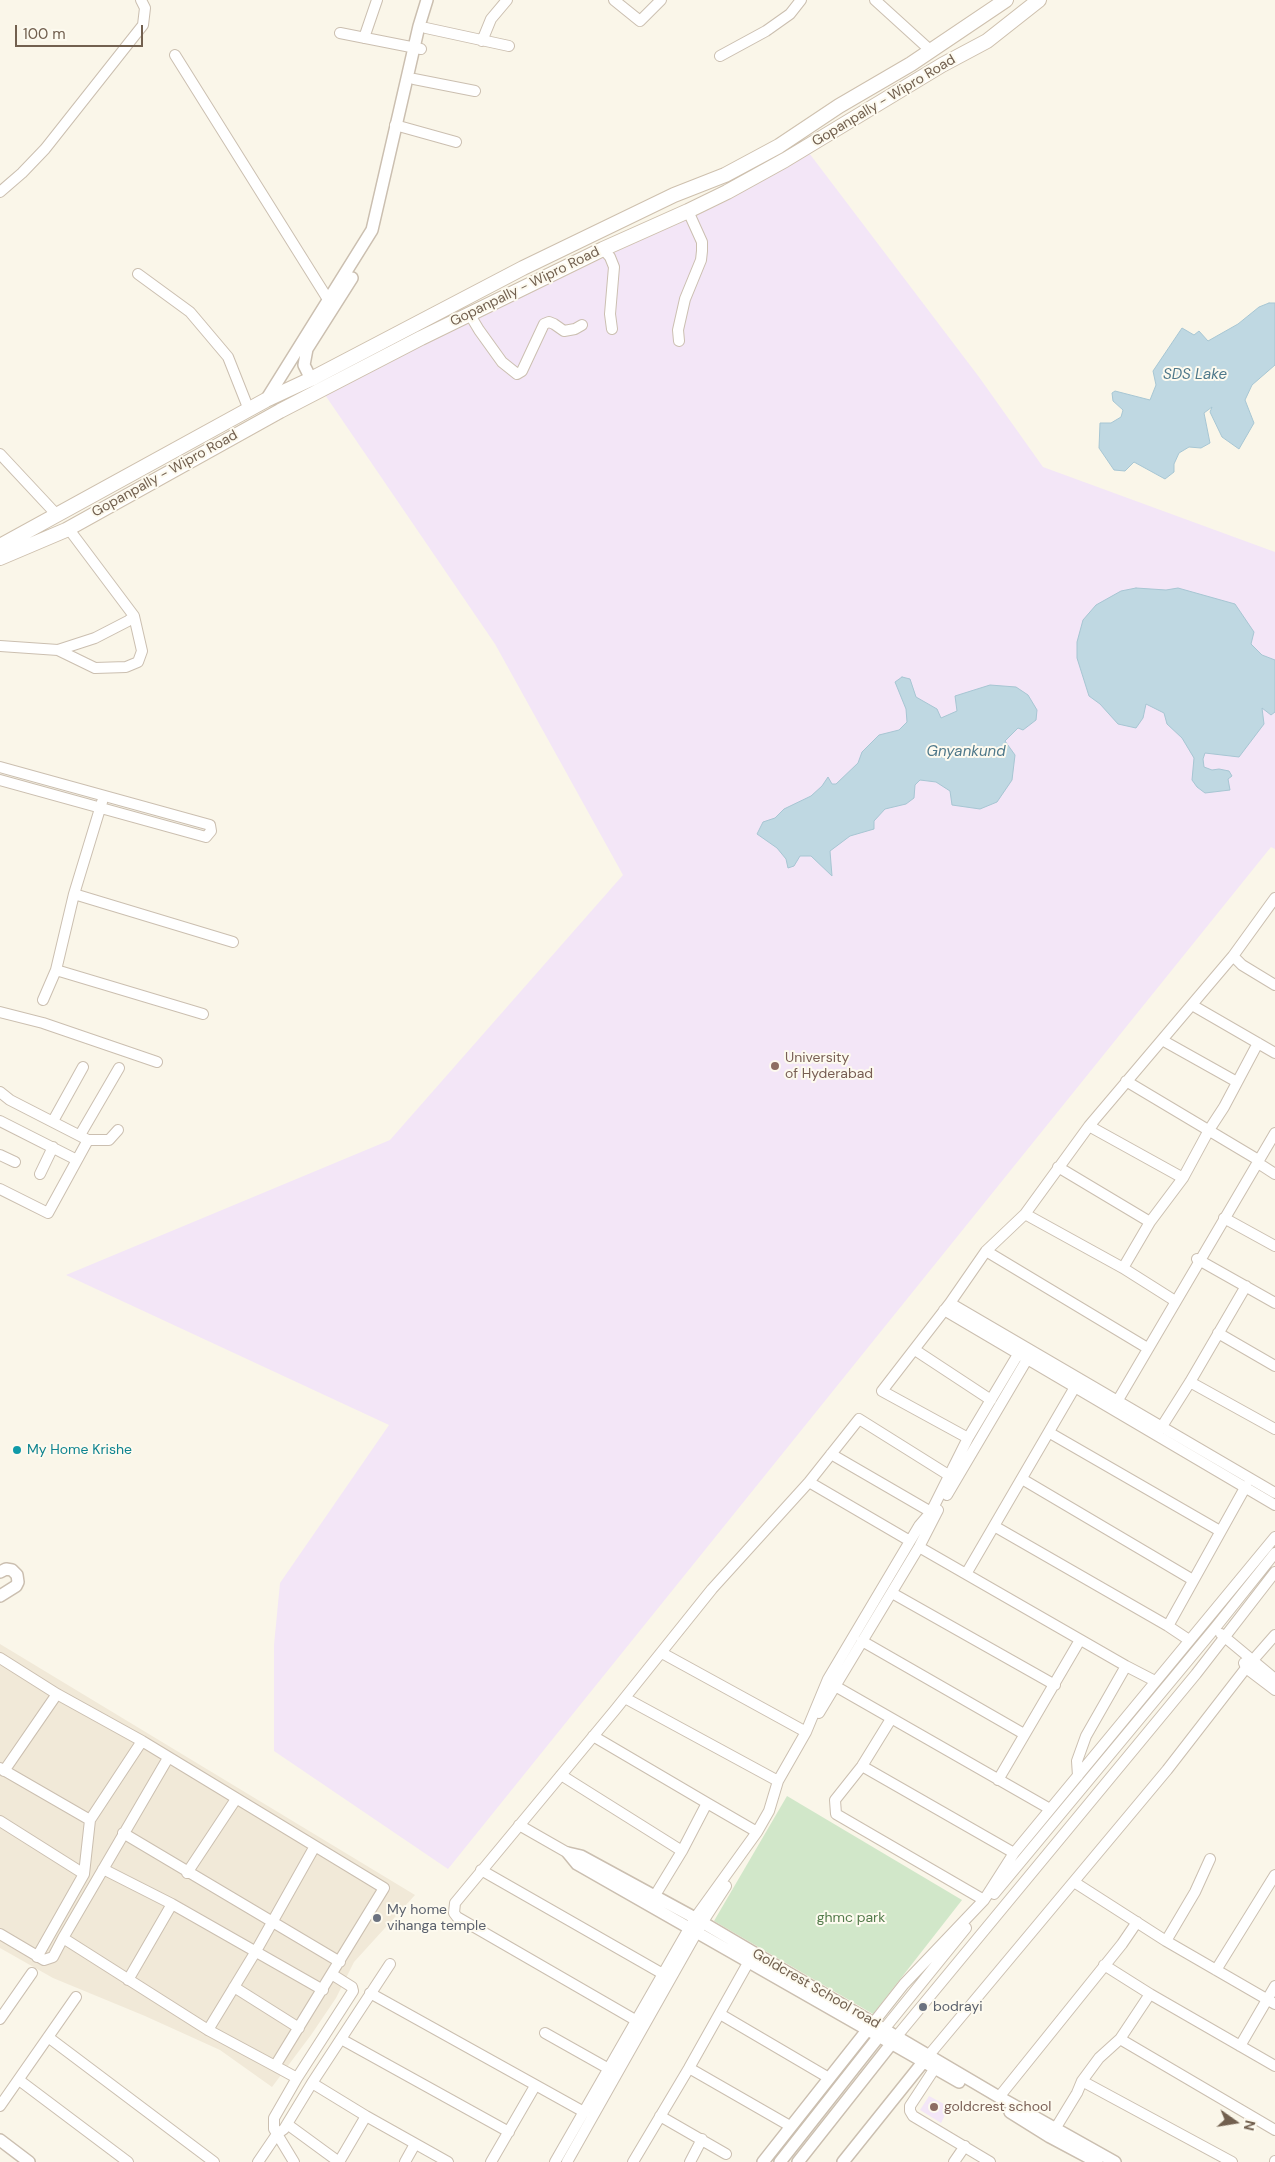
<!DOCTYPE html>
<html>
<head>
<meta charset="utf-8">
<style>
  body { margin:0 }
  #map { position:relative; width:1275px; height:2162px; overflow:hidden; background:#faf6e9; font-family:"DM Sans",sans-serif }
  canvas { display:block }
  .north { position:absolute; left:1210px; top:2097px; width:50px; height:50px; -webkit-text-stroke:4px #fdfaef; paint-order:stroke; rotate:103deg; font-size:14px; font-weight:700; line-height:20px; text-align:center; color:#72604f }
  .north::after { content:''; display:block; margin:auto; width:18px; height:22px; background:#72604f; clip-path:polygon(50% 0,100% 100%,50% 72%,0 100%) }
  .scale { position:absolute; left:15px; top:25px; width:128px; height:22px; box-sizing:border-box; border:2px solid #72604f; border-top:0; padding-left:6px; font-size:15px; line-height:18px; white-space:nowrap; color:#72604f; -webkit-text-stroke:4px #fdfaef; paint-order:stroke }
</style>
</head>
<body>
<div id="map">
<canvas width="1275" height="2162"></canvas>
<div class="north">N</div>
<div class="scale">100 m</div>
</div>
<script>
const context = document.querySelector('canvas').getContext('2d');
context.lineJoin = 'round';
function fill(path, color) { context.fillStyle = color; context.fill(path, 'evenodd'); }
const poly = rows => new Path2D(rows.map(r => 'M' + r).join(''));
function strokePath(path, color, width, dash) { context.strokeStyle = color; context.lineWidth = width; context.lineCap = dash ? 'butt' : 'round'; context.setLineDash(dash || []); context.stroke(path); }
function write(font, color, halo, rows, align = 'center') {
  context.font = font + ' "DM Sans",sans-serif'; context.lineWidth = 4; context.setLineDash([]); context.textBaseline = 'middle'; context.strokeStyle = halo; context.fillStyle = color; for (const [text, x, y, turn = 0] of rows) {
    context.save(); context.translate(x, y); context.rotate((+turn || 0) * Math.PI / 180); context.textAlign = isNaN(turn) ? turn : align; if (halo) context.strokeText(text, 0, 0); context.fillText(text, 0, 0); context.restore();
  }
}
const residential = poly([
  [0,1644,415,1895,354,1962,336,1998,311,2035,272,2087,220,2050,145,2016,53,1978,0,1948]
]);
const education = poly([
  [803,145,979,377,1043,467,1275,552,1275,849,1271,847,448,1869,274,1751,274,1645,280,1583,389,1425,66,1275,390,1140,623,875,495,644,321,389],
  [929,2096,944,2104,948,2109,941,2123,920,2110]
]);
const green = poly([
  [787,1796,962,1900,873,2014,714,1921]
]);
const water = poly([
  [1269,303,1275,303,1275,365,1252,385,1245,400,1254,423,1239,449,1222,437,1210,412,1212,407,1204,413,1210,443,1201,448,1189,447,1179,453,1174,464,1174,472,1165,479,1134,462,1125,471,1114,470,1099,448,1100,423,1111,423,1121,417,1123,410,1113,401,1112,393,1115,391,1150,400,1156,385,1153,371,1182,328,1194,335,1199,331,1208,341,1238,324,1259,307,1269,303],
  [1136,588,1166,590,1178,588,1235,604,1254,632,1251,644,1262,655,1275,660,1275,712,1271,715,1262,708,1264,724,1239,757,1205,753,1203,759,1204,767,1212,770,1219,769,1229,771,1232,776,1228,779,1230,790,1205,793,1197,787,1192,780,1194,758,1182,738,1167,724,1164,713,1146,704,1143,718,1136,728,1118,724,1100,704,1089,696,1077,658,1077,642,1083,620,1096,605,1121,591,1136,588],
  [902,677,910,679,916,697,937,709,941,718,957,711,955,696,990,685,1016,687,1028,695,1037,710,1036,720,1023,730,1018,728,1005,741,1015,755,1012,780,997,802,980,809,952,805,950,791,936,782,920,780,915,785,914,798,906,804,885,809,874,821,874,829,850,836,830,851,832,876,811,856,800,856,794,866,788,868,786,859,777,848,757,834,763,822,775,818,784,809,811,796,822,786,828,777,832,784,836,784,858,763,862,752,879,735,899,730,907,722,906,709,895,682,902,677]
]);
const minor = poly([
  [614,0,640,21,661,0],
  [875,0,930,50],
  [426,28,509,46],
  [340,33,421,49],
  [364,38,377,0],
  [482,41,491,19,507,0],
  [175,55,329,301],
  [720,56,766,31,790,14,801,0],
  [414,79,475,91],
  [395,125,456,142],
  [0,192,22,173,45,149,143,25,145,8,141,0],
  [603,249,610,257,614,267,610,314,612,329],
  [138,274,190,312,228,357,249,410],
  [470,315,479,330,502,362,517,374,522,371,544,324,549,322,554,324,564,331,575,329,582,325],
  [679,341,678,330,685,299,701,260,702,251,702,242,688,211],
  [0,454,57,515],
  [0,646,58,650,95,638,128,621,134,616,68,528],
  [58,650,95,668,126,667,138,662,142,651,134,616],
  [0,767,210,825,211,831,206,837,0,780],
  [74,894,233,942],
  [1233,956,1242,965,1275,985],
  [56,970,203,1014],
  [43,1000,56,970,74,894,102,802],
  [1192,1005,1275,1053],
  [0,1012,43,1023,157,1062],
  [1162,1040,1237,1082],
  [1126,1081,1255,1158],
  [0,1092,10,1100,88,1140,109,1140,118,1130],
  [0,1121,77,1160],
  [53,1121,83,1067],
  [1089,1126,1183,1178],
  [80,1135,119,1068],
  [0,1155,15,1162],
  [1258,1163,1275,1174],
  [1058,1167,1150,1222],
  [40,1174,53,1147],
  [0,1189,48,1213,88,1140],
  [1025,1214,1123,1268,1172,1299],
  [1224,1218,1275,1246],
  [986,1251,1144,1346],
  [1197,1259,1275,1303],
  [1123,1268,1150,1222,1183,1178,1209,1130,1224,1107,1258,1043],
  [950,1303,1275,1493],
  [944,1310,1275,1505],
  [1218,1333,1275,1366],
  [915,1350,991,1400],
  [1190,1382,1275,1429],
  [1118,1400,1275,1133],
  [1159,1431,1190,1382,1246,1286],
  [1050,1433,1220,1531],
  [968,1438,882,1391,950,1303,986,1251,1025,1214,1089,1126,1233,956,1275,898],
  [831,1454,931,1512],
  [1022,1479,1193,1580],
  [809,1482,910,1541],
  [947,1495,1032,1351],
  [994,1526,1168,1626,1246,1486],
  [919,1547,1126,1666,1155,1681],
  [966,1574,1075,1387],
  [892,1593,1055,1685],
  [1168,1626,1189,1640],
  [1221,1634,1275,1679],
  [862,1641,1024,1734],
  [662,1653,806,1732],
  [0,1658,57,1694,142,1741,384,1888,275,2066,208,2030,63,1938,53,1957,44,1960,0,1934],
  [1244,1663,1246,1668,1275,1690],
  [835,1686,1050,1809],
  [625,1698,778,1781],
  [819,1713,919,1547,938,1510],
  [891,1719,862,1766,835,1800,836,1814,984,1900],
  [593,1736,707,1803,682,1851,654,1897],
  [862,1766,1014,1853],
  [0,1768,90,1820],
  [4,1771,57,1694],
  [561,1775,682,1851],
  [1078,1776,1077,1761,1086,1736,1126,1666],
  [998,1780,1080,1640],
  [707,1803,757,1832],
  [0,1821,84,1874],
  [519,1825,568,1853],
  [123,1833,340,1962],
  [103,1869,172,1904,323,1990],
  [481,1870,663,1974],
  [187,1873,236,1799],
  [1074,1882,1166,1941,1275,2004],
  [994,1894,1215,1628,1275,1553],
  [63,1938,168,1758],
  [1166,1941,1195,1892,1210,1859],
  [37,1957,84,1874,90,1820,142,1741],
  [1104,1965,1150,1994,1275,2066],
  [1216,1970,1275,1875],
  [128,1980,172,1904],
  [234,1987,299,2028],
  [370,1993,584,2112],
  [720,2014,829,2078],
  [0,2019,32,1973],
  [637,2021,457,1917,454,1913,455,1903,615,1710,712,1589,809,1482,859,1419,950,1476],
  [874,2022,904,1984,984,1900,1014,1853,1275,1537],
  [885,2028,966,1928],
  [208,2030,256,1951,315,1846],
  [545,2033,609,2069],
  [897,2036,1196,1674,1275,1572],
  [48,2037,214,2162],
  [341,2039,509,2132],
  [1120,2039,1275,2130],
  [1240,2046,1275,1986],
  [929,2055,1167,1770,1246,1668,1275,1635],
  [275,2066,297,2078],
  [689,2068,790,2126],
  [935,2068,910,2106,910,2111,913,2116,990,2162],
  [19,2080,128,2162],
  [1082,2081,1232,2162],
  [312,2083,366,2116,448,2162],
  [999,2097,1122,1944,1137,1922],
  [0,2106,76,1997],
  [660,2116,726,2154],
  [287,2124,339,2162],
  [1052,2134,1077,2093,1082,2081,1099,2058,1120,2039,1150,1994],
  [258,2162,277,2134,284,2129,312,2083,390,1964],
  [294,2162,274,2129,274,2118,297,2078,353,1991,352,1987,333,1975],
  [339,2162,366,2116],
  [405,2162,415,2144],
  [491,2162,535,2086],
  [555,2162,695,1918,757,1832,769,1811,778,1781,806,1732,828,1679,919,1526,931,1512,968,1438,1023,1346],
  [567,2162,702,1923,726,1886],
  [633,2162,689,2068,748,1963],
  [690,2162,702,2139],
  [954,2162,965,2146],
  [1275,2162,1275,2161]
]);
const tertiary = poly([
  [311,379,304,365,307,349,352,278],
  [266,400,372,230,419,26,427,0],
  [0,1572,6,1569,12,1570,17,1575,18,1582,16,1586,0,1596],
  [568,1853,581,1856,695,1918,999,2097,1115,2162],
  [568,1853,577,1864,959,2082],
  [1010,2112,1050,2137,1097,2162],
  [0,2140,29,2162],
  [763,2162,872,2024],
  [780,2162,884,2030],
  [798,2162,892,2043],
  [843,2162,928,2056]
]);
const secondary = poly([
  [0,546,266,400,311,379,523,268,674,195,725,175,779,146,839,106,911,64,1006,0],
  [0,558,66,530,280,411,421,338,603,249,688,211,727,192,785,160,942,65,987,41,1039,0]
]);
const markers = [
  [775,1066,5,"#8d6e63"],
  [17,1450,5,"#0f9aa8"],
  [377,1918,5,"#6b7280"],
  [923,2007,5,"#6b7280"],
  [934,2107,5,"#8d6e63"]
];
const streetNames = [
  ["Gopanpally - Wipro Road",884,101,-31],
  ["Gopanpally - Wipro Road",525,287,-26],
  ["Gopanpally - Wipro Road",165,474,-29],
  ["Goldcrest School road",816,1989,30]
];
const educationNames = [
  ["University",785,1058],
  ["of Hyderabad",785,1074],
  ["goldcrest school",944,2107]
];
const cultureNames = [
  ["My Home Krishe",27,1450]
];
const worshipNames = [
  ["My home",387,1910],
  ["vihanga temple",387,1926],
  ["bodrayi",933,2007]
];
const parkNames = [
  ["ghmc park",851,1918]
];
const waterNames = [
  ["SDS Lake",1195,375],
  ["Gnyankund",966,752]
];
fill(residential, '#f1e9d8');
fill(education, '#f3e6f7');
fill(green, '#d1e7c9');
fill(water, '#bfd8e2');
strokePath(water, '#a7c6d3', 1);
strokePath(minor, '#cbbfb0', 12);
strokePath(tertiary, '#cbbfb0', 14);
strokePath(secondary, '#cec0ae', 16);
strokePath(minor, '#fff', 10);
strokePath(tertiary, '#fff', 11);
strokePath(secondary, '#fff', 14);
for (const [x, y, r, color] of markers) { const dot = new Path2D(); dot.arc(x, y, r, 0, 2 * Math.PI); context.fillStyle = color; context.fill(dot); strokePath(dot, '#fdfaef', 2); }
write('14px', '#72604f', '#fdfaef', streetNames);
write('14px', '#785e54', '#fdfaef', educationNames, 'left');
write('14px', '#0d838f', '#fdfaef', cultureNames, 'left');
write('14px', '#5b616d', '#fdfaef', worshipNames, 'left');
write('14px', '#547c4c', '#fdfaef', parkNames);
write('italic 15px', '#4e788a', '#fdfaef', waterNames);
</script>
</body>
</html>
